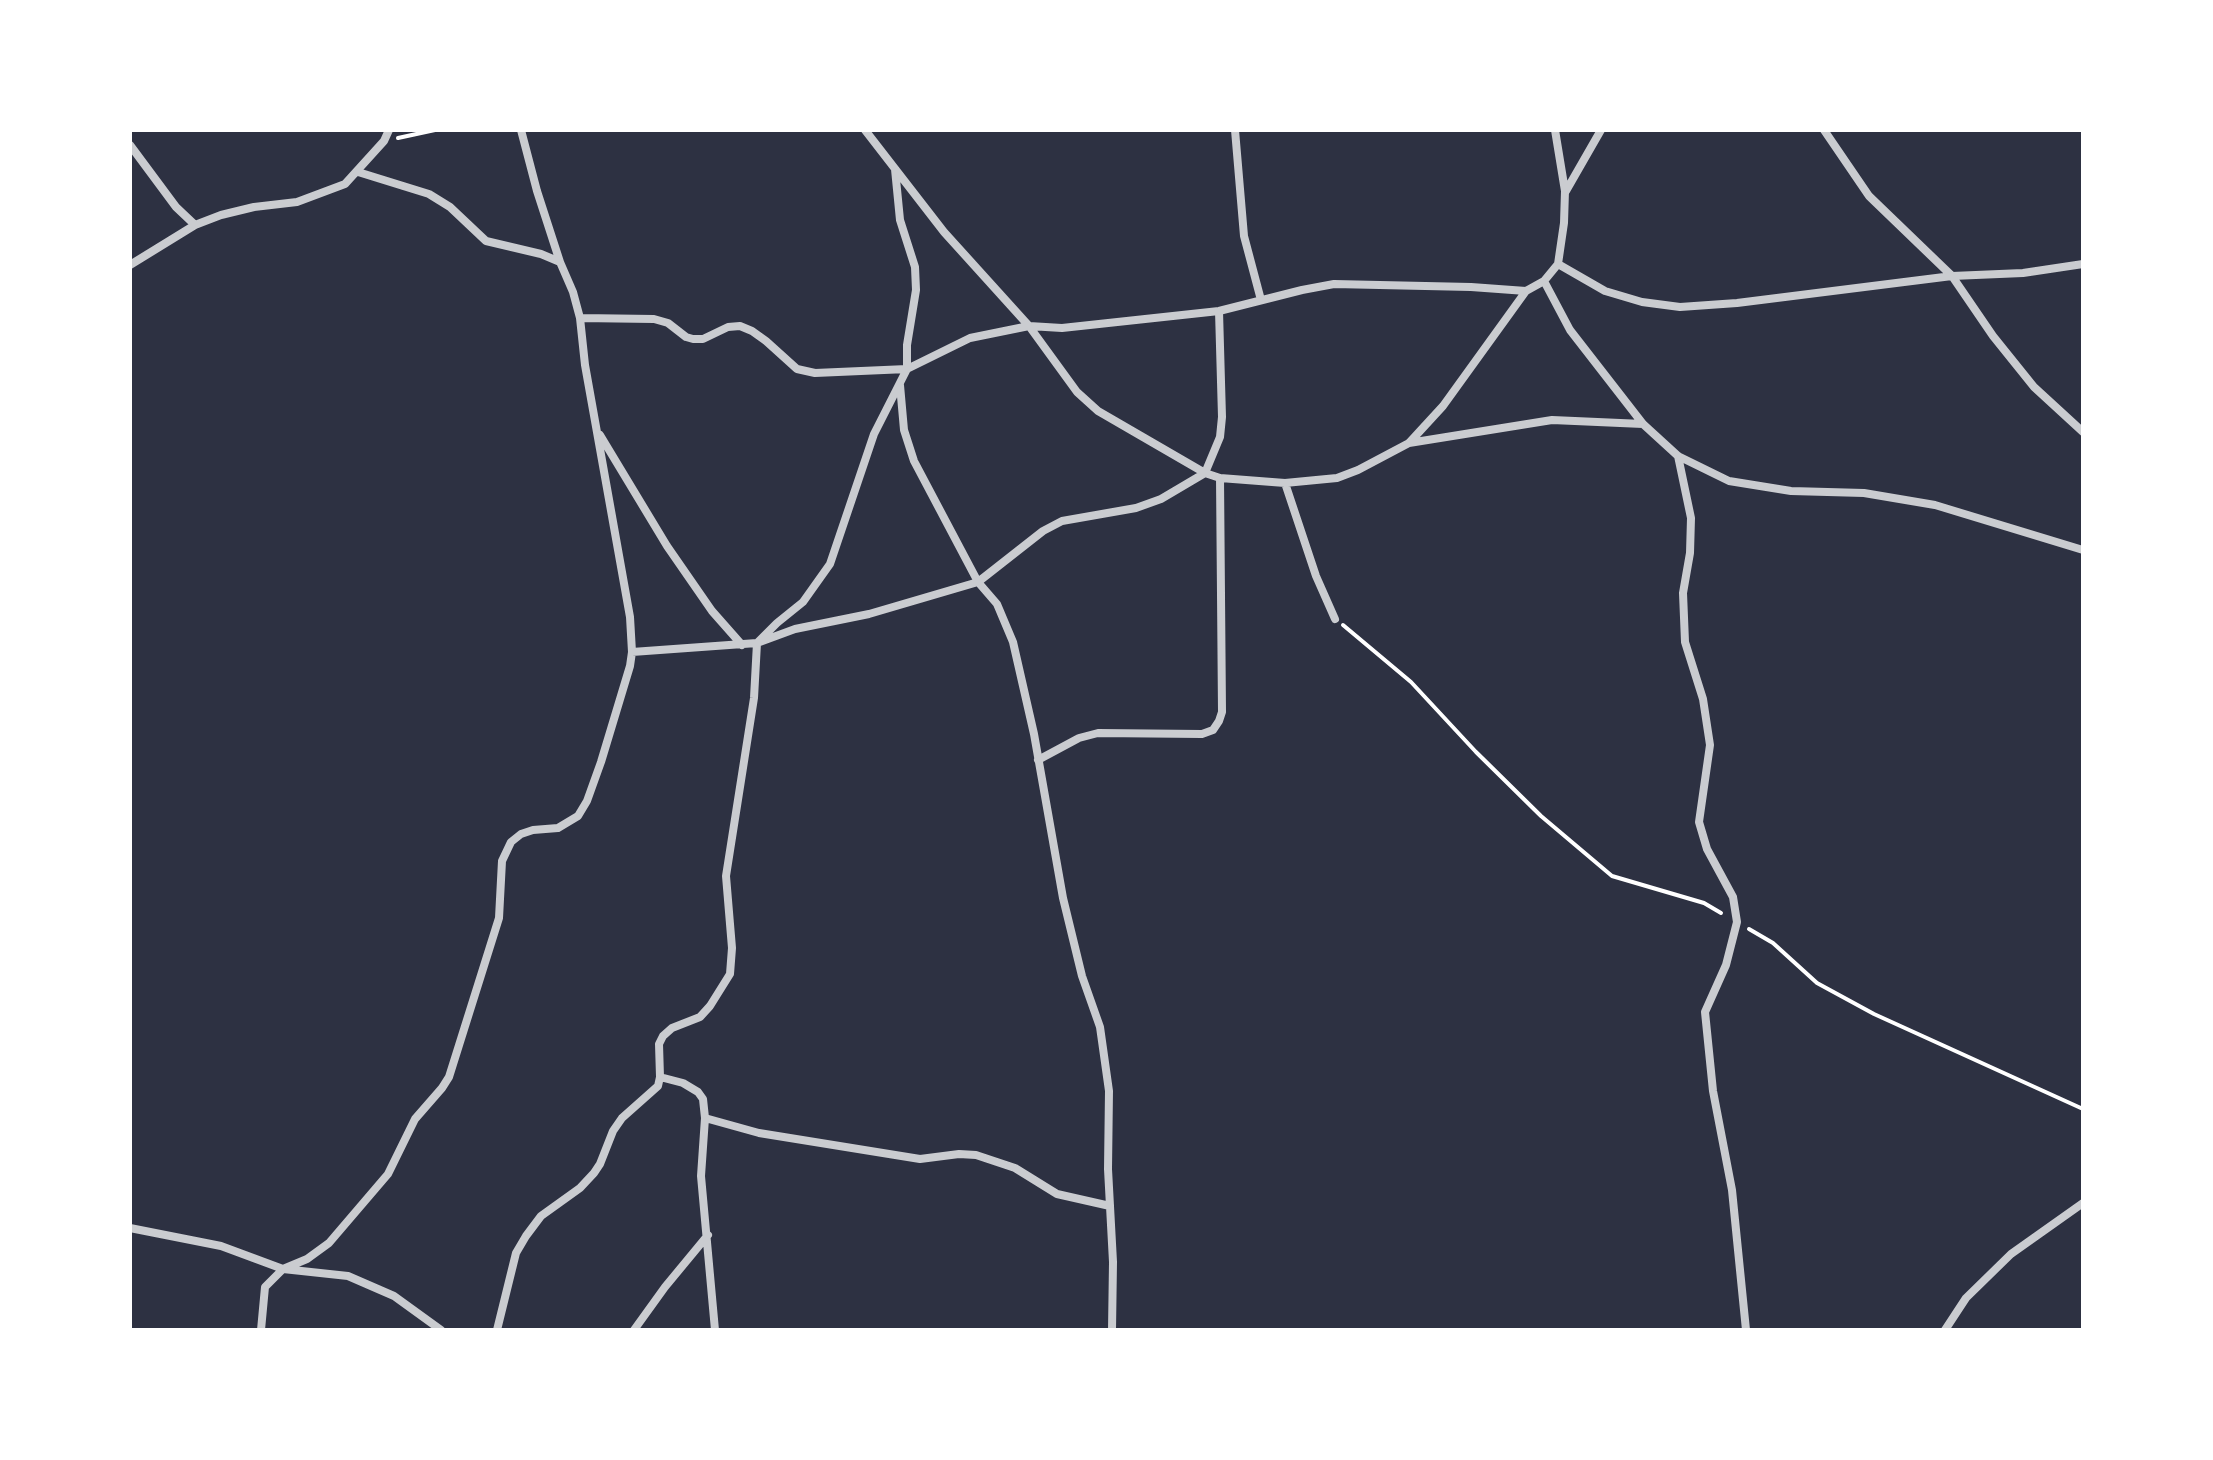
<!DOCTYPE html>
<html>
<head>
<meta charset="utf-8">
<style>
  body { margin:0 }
  #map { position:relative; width:2213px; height:1460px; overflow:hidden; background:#2d3142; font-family:"Public Sans",sans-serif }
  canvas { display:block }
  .frame { position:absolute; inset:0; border:132px solid #fff; pointer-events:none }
</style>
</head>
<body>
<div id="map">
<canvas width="2213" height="1460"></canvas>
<div class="frame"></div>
</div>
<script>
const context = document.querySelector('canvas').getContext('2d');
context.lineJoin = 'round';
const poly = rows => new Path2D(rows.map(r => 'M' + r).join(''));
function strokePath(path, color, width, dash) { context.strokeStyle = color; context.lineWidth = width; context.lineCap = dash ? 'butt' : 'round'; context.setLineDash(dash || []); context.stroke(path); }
const path = poly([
  [398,138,435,130],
  [1343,625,1411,682,1476,752,1541,816,1612,876,1704,903,1721,913],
  [1749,929,1773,943,1817,983,1874,1014,2083,1109]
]);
const minor = poly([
  [521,130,537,191,560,262],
  [865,130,944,232,1029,326,1062,328,1219,311,1302,290,1334,284,1471,287,1526,291,1544,281,1558,264,1564,223,1565,191,1555,130],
  [1235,130,1244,236,1261,300],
  [1824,130,1869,196,1952,276,2023,273,2083,264],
  [130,145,176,207,195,225],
  [1566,191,1601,130],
  [1558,264,1605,291,1642,302,1680,307,1737,303,1952,276,1993,336,2034,387,2083,432],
  [130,265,195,225,221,215,254,207,297,202,345,184,384,141,389,130],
  [1544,281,1570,330,1643,424,1678,456,1729,481,1791,491,1864,493,1935,505,2083,550],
  [580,318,654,319,668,323,686,337,693,339,703,339,728,327,740,326,752,331,766,341,797,369,815,373,907,369,970,338,1029,326,1077,392,1098,411,1205,473,1220,478,1285,483,1337,478,1358,470,1409,443,1443,406,1526,291],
  [900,385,904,430,914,461,978,582,997,604,1013,642,1034,734,1063,898,1082,976,1100,1027,1109,1091,1108,1169,1113,1262,1112,1330],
  [600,435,667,546,712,611,742,645],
  [1409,443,1552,420,1643,424],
  [1678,456,1691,518,1690,553,1683,593,1685,642,1703,699,1710,745,1699,822,1707,849,1733,897,1737,922,1726,965,1705,1012,1713,1091,1732,1190,1746,1330],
  [1285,483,1316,576,1335,619],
  [632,652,757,643,777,623,803,602,830,564,874,434,907,369,907,345,916,290,915,267,900,220,895,169],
  [1038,760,1079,738,1098,733,1202,734,1213,730,1219,721,1222,712,1220,478],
  [660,1077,683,1083,698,1092,703,1099,705,1118,701,1176,715,1330],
  [705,1118,759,1133,920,1159,959,1154,976,1155,1015,1168,1057,1194,1110,1206],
  [130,1228,221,1246,283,1269,348,1276,394,1296,441,1330],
  [261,1330,265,1287,283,1269,307,1259,329,1243,388,1174,415,1119,442,1088,449,1077,499,918,502,861,511,842,521,834,533,830,558,828,578,816,587,801,601,762,630,666,632,652,630,617,585,365,580,318,573,292,560,262,541,254,486,241,450,207,429,194,358,172],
  [497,1330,516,1253,526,1236,541,1216,580,1188,594,1173,600,1164,613,1131,622,1118,658,1086,660,1077,659,1044,663,1036,672,1028,700,1017,710,1006,730,974,732,948,726,876,754,698,757,643,795,629,869,614,978,582,1043,531,1062,521,1136,508,1161,499,1205,473,1220,437,1222,417,1219,311],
  [634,1330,665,1287,708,1235],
  [1945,1330,1966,1298,2011,1254,2083,1203]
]);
strokePath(path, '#fff', 4);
strokePath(minor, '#caccd0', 8);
</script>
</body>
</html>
